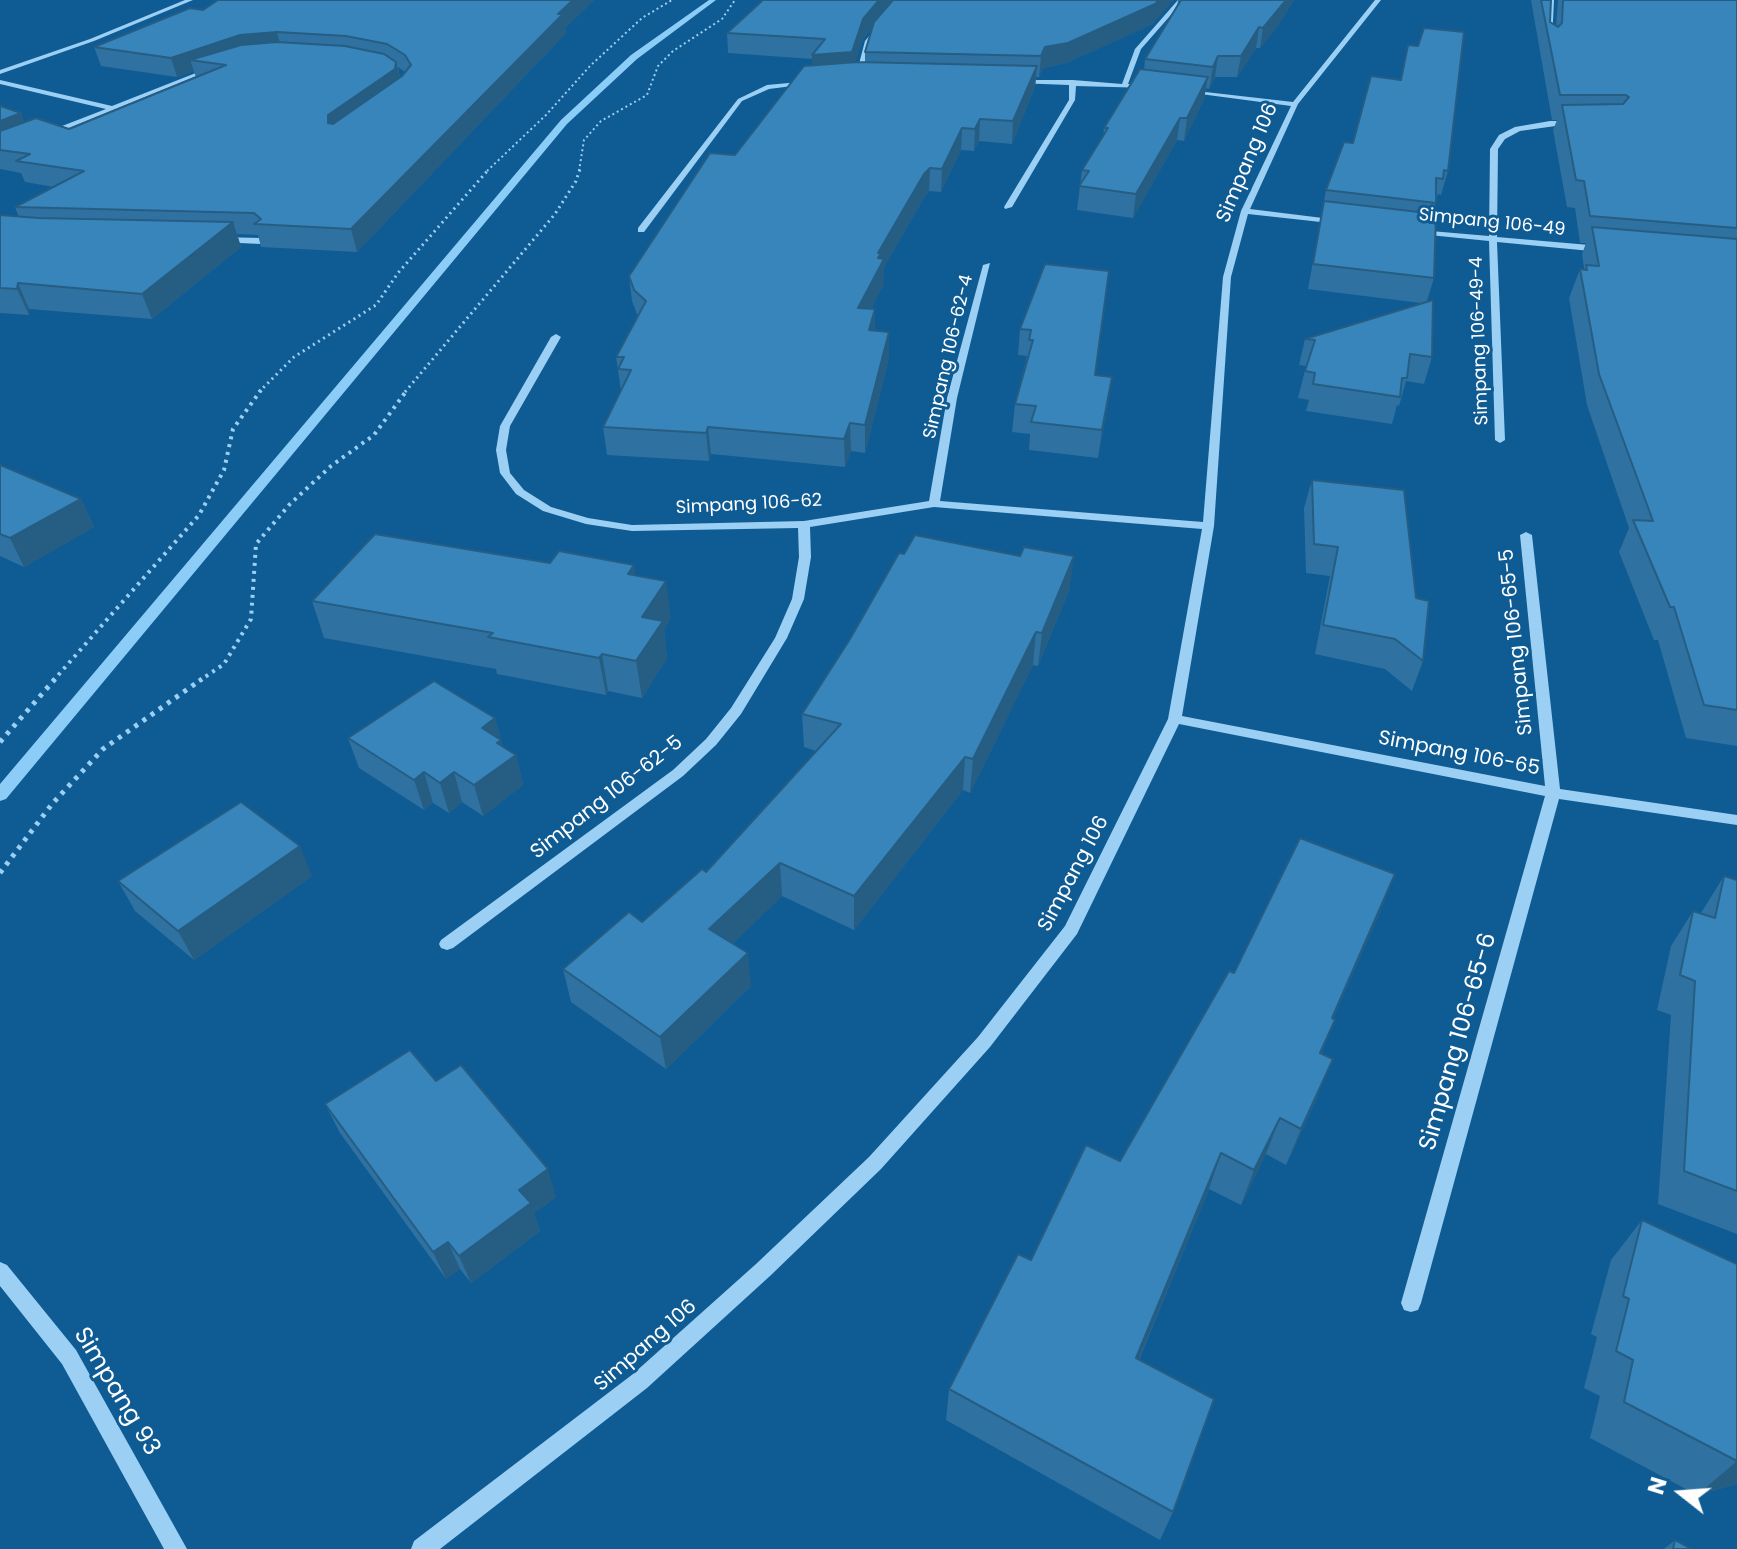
<!DOCTYPE html>
<html>
<head>
<meta charset="utf-8">
<style>
  body { margin:0 }
  #map { position:relative; width:1737px; height:1549px; overflow:hidden; background:#0f5b93; font-family:Poppins,sans-serif }
  canvas { display:block }
  .north { position:absolute; left:1641px; top:1453px; width:80px; height:80px; -webkit-text-stroke:6px #0f5b93; paint-order:stroke; rotate:287deg; font-size:22px; font-weight:700; line-height:32px; text-align:center; color:#fff }
  .north::after { content:''; display:block; margin:auto; width:28px; height:36px; background:#fff; clip-path:polygon(50% 0,100% 100%,50% 72%,0 100%) }
</style>
</head>
<body>
<div id="map">
<canvas width="1737" height="1549"></canvas>
<div class="north">N</div>
</div>
<script>
const context = document.querySelector('canvas').getContext('2d');
context.lineJoin = 'round';
const poly = rows => new Path2D(rows.map(r => 'M' + r).join(''));
function fill(path, color) { context.fillStyle = color; context.fill(path, 'evenodd'); }
function strokePath(path, color, width, dash) { context.strokeStyle = color; context.lineWidth = width; context.lineCap = dash ? 'butt' : 'round'; context.setLineDash(dash || []); context.stroke(path); }
function write(font, color, halo, rows, align = 'center') {
  context.font = font + ' Poppins,sans-serif'; context.lineWidth = 6; context.setLineDash([]); context.textBaseline = 'middle'; context.strokeStyle = halo; context.fillStyle = color; for (const [text, x, y, turn = 0] of rows) {
    context.save(); context.translate(x, y); context.rotate((+turn || 0) * Math.PI / 180); context.textAlign = isNaN(turn) ? turn : align; if (halo) context.strokeText(text, 0, 0); context.fillText(text, 0, 0); context.restore();
  }
}
const stream = poly([
  [709,0,716,0,637,59,567,124,6,799,0,801,0,784,561,120,631,55,709,0]
]);
const pathFar3 = poly([
  [487,171,546,115,590,66,642,18,672,0],
  [579,171,584,140,601,121,647,95,658,66,673,51,722,19,735,0]
]);
const pathFar2 = poly([
  [259,392,294,357,376,305,398,273,489,169],
  [405,392,555,214,576,181,580,169]
]);
const pathFar1 = poly([
  [53,681,199,515,224,470,233,429,261,390],
  [199,681,224,664,251,619,256,544,290,504,331,466,374,435,407,390]
]);
const path = poly([
  [0,742,55,679],
  [0,873,52,804,103,749,202,679]
]);
const minor = poly([
  [185,0,193,0,94,41,0,74,0,70,90,39,185,0],
  [899,0,905,0,871,41,860,78,855,79,865,41,899,0],
  [1178,0,1184,0,1141,49,1128,84,1147,85,1149,88,1076,86,1075,100,1012,207,1005,209,1004,207,1069,100,1069,85,1016,83,1014,80,1073,80,1122,84,1135,49,1178,0],
  [1375,0,1381,0,1298,104,1250,209,1339,220,1343,222,1339,224,1248,214,1231,277,1214,526,1182,716,1545,786,1520,535,1526,532,1532,535,1560,789,1737,815,1737,825,1559,799,1421,1303,1418,1310,1411,1312,1404,1310,1401,1303,1545,796,1179,724,1077,934,990,1047,881,1169,770,1276,647,1388,440,1549,411,1549,414,1541,633,1374,756,1264,869,1157,978,1037,1065,926,1168,719,1202,529,934,507,810,527,811,557,804,599,787,638,741,714,716,745,683,776,453,948,447,950,441,948,439,944,441,940,673,770,706,739,731,708,775,638,792,599,799,557,798,528,632,531,586,524,543,511,516,494,500,473,496,450,500,426,551,337,556,334,561,337,510,426,506,450,510,473,524,490,551,507,588,518,632,525,804,521,929,501,947,398,983,265,990,263,957,398,940,501,1203,522,1223,277,1241,211,1291,106,1185,92,1188,90,1293,102,1375,0],
  [1548,0,1554,0,1552,41,1549,43,1546,41,1548,0],
  [211,67,216,68,47,137,44,137,44,133,106,109,0,84,0,80,112,106,211,67],
  [810,81,808,84,769,89,742,101,644,232,638,232,638,228,738,99,767,85,810,81],
  [1550,121,1573,121,1577,123,1520,131,1505,139,1498,149,1497,237,1601,246,1605,249,1601,252,1497,242,1505,440,1500,443,1495,440,1489,241,1419,234,1415,232,1419,230,1489,236,1490,149,1499,135,1515,127,1550,121],
  [220,237,261,238,265,241,261,244,217,242,217,238,220,237],
  [0,1262,7,1265,76,1350,187,1549,164,1549,62,1364,0,1286,0,1262]
]);
const wall = poly([
  [218,0,594,0,565,28,566,33,357,252,261,247,258,235,237,234,241,247,152,319,29,309,29,315,0,313,0,215,19,217,15,207,54,187,25,182,21,173,0,169,0,150,21,113,24,122,69,129,196,78,194,71,177,77,101,66,94,47,203,10],
  [398,67,405,72,400,77],
  [763,0,1153,24,1066,63,1043,68,1039,77,1036,77,1035,87,1012,144,979,141,974,151,961,150,941,192,929,191,924,198,884,267,884,284,871,309,875,309,875,331,889,358,865,453,851,451,845,467,711,454,709,461,607,455,603,427,621,391,616,357,638,317,632,301,629,276,812,65,812,59,728,53,727,33],
  [872,28,865,52,865,62,855,62,863,39],
  [1178,0,1294,0,1277,27,1260,48,1256,48,1237,77,1215,77,1209,89,1206,88,1204,99,1184,141,1177,140,1133,218,1077,210,1082,170,1103,137,1104,128,1144,70,1145,59,1177,8],
  [1531,0,1551,0,1550,22,1556,26,1558,0,1737,0,1737,746,1686,738,1658,640,1654,640,1619,552,1629,528,1587,405,1569,298,1580,269,1584,270,1584,268,1582,254,1586,243,1580,243,1575,208,1567,207,1553,130,1557,120,1552,120],
  [1408,45,1448,171,1441,195,1438,194,1433,214,1434,278,1427,301,1432,357,1424,384,1406,381,1399,406,1397,405,1392,424,1306,411,1309,400,1298,398,1306,366,1299,365,1305,339,1421,303,1308,289,1326,190,1353,143,1401,79],
  [1045,264,1108,404,1098,458,1029,450,1030,434,1012,432,1015,404,1027,356,1018,355,1020,329],
  [0,465,81,499,94,527,24,567,0,556],
  [1312,480,1423,661,1412,691,1385,669,1315,654,1330,576,1306,573,1304,508],
  [550,563,634,565,635,576,671,618,664,629,667,658,642,698,608,691,606,695,497,674,496,669,324,638,312,601],
  [1070,588,1038,666,1033,665,970,793,963,790,854,930,782,896,733,943,751,986,666,1069,571,1002,563,969,642,922,706,872,816,751,804,747,802,714],
  [495,718,503,747,516,755,523,785,483,816,462,802,449,813,433,803,424,810,359,768,348,738],
  [1395,874,1380,912,1333,1019,1335,1020,1321,1054,1318,1096,1286,1165,1266,1154,1241,1205,1209,1189,1139,1360,1173,1512,1160,1540,946,1420,949,1389,1031,1260,1120,1161,1234,973],
  [312,876,194,960,135,911,118,881],
  [1724,876,1737,880,1737,1234,1658,1204,1671,1015,1657,1010,1671,946,1693,911,1701,913],
  [436,1081,556,1197,534,1213,540,1231,471,1283,460,1269,446,1279,340,1133,325,1104],
  [1642,1220,1737,1264,1737,1484,1697,1495,1590,1438,1600,1396,1584,1388,1597,1337,1591,1334,1611,1260],
  [1675,1540,1691,1549,1664,1549]
]);
const shadedWall = poly([
  [573,0,594,0,565,28,566,33,357,252,351,229],
  [879,0,895,0,863,39,852,73,812,76,812,55,863,19],
  [1159,0,1174,0,1153,24,1066,63,1043,68,1039,77,1041,56,1045,47],
  [1286,0,1294,0,1277,27,1260,48,1263,28],
  [1259,27,1256,48,1237,77,1241,56],
  [277,32,282,51,190,60,194,71,177,77,171,58,240,35],
  [1218,56,1215,77,1209,89,1213,67],
  [396,62,401,81,333,136,328,123,328,115],
  [1037,66,1035,87,1012,144,1013,121],
  [1208,77,1204,99,1184,141,1187,118],
  [21,113,29,134,0,145,0,121],
  [1180,118,1177,140,1133,218,1136,194],
  [980,119,979,141,974,151,975,129],
  [962,128,961,150,941,192,942,169],
  [930,168,929,191,924,198,884,267,884,284,858,334,858,308,878,253,924,174],
  [233,222,241,247,152,319,142,294],
  [18,283,29,309,29,315,17,289],
  [875,309,875,335,869,330],
  [889,332,889,358,865,453,865,425],
  [1112,377,1108,404,1098,458,1102,430],
  [850,423,851,451,845,467,844,439],
  [708,427,711,454,709,461,706,433],
  [81,499,94,527,24,567,10,538],
  [1074,556,1070,588,1038,666,1042,633],
  [634,565,639,601,628,574],
  [666,581,671,618,664,629,667,658,642,698,636,661,642,617],
  [1036,632,1033,665,970,793,973,759],
  [602,654,608,691,606,695,599,658],
  [495,718,507,762,516,755,523,785,483,816,474,785,482,728],
  [965,757,963,790,854,930,854,896],
  [424,772,433,803,424,810,414,780],
  [454,772,462,802,449,813,440,783],
  [300,846,312,876,194,960,178,931],
  [780,863,782,896,713,962,709,929],
  [1395,874,1380,912,1317,1055,1332,1018],
  [748,953,751,986,666,1069,660,1037],
  [1333,1059,1318,1096,1286,1165,1301,1129],
  [1280,1118,1266,1154,1241,1205,1254,1170],
  [1221,1153,1209,1189,1126,1390,1136,1358],
  [548,1169,556,1197,534,1213,540,1231,471,1283,459,1256,519,1190],
  [448,1242,460,1269,446,1279,433,1252],
  [1737,1461,1737,1484,1697,1495]
]);
const building = poly([
  [218,0,573,0,558,14,563,14,351,229,254,224,261,219,254,213,15,207,84,171,16,161,30,154,0,150,0,131,36,118,69,129,226,65,190,60,241,45,277,42,345,46,384,54,396,62,395,69,328,115,328,123,333,124,402,76,411,65,405,55,387,44,346,36,277,32,240,35,171,58,94,47,190,8,203,10,218,0],
  [763,0,879,0,863,19,852,52,812,55,825,39,727,33,763,0],
  [893,0,1159,0,1155,4,1068,43,1045,47,1041,56,865,52,874,22,893,0],
  [1181,0,1286,0,1263,28,1259,27,1241,56,1218,56,1213,67,1145,59,1181,0],
  [1541,0,1551,0,1550,22,1558,27,1562,23,1563,0,1737,0,1737,228,1590,216,1584,181,1576,180,1562,105,1623,104,1629,97,1626,95,1560,95,1541,0],
  [1424,28,1464,32,1448,171,1444,170,1443,179,1436,178,1436,203,1326,190,1344,142,1353,143,1371,76,1401,80,1408,45,1418,46,1424,28],
  [857,62,1037,66,1013,121,980,119,975,129,962,128,942,169,930,168,924,174,878,253,881,253,878,258,884,259,858,308,875,309,869,330,889,332,865,425,850,423,844,439,708,427,706,433,603,427,631,370,618,369,624,357,616,357,646,301,634,290,629,276,710,153,735,155,804,66,857,62],
  [1140,69,1208,77,1187,118,1180,118,1136,194,1079,186,1089,171,1082,170,1108,128,1104,128,1140,69],
  [0,106,21,113,0,121,0,106],
  [1324,201,1436,214,1434,278,1313,264,1324,201],
  [0,215,38,218,233,222,142,294,18,283,17,289,0,288,0,215],
  [1592,227,1737,239,1737,710,1704,705,1674,607,1670,607,1633,520,1653,521,1599,374,1580,269,1587,270,1586,265,1599,266,1592,227],
  [1045,264,1109,271,1095,375,1112,377,1102,430,1031,422,1036,406,1015,404,1033,340,1029,340,1031,330,1020,329,1045,264],
  [1433,300,1432,357,1410,354,1407,378,1402,378,1400,397,1313,384,1315,373,1305,371,1315,340,1305,339,1433,300],
  [0,465,81,499,10,538,0,534,0,465],
  [1312,480,1404,490,1416,598,1429,601,1423,661,1395,639,1323,625,1338,547,1314,544,1312,480],
  [375,534,550,563,559,551,634,565,628,574,666,581,642,617,663,621,636,661,602,654,599,658,488,637,493,633,312,601,375,534],
  [915,535,1020,556,1024,547,1074,556,1042,633,1036,632,973,759,965,757,854,896,780,863,709,929,748,953,660,1037,563,969,629,912,642,922,702,869,706,872,841,724,802,714,850,639,899,553,904,554,915,535],
  [434,681,495,718,482,728,501,740,497,743,516,755,474,785,454,772,440,783,424,772,414,780,348,738,434,681],
  [241,802,300,846,178,931,118,881,241,802],
  [1300,838,1395,874,1332,1018,1335,1020,1320,1053,1333,1059,1301,1129,1280,1118,1254,1170,1221,1153,1136,1358,1214,1399,1173,1512,949,1389,1018,1254,1031,1260,1086,1145,1120,1161,1229,971,1234,973,1300,838],
  [1724,876,1737,880,1737,1191,1684,1171,1695,981,1680,975,1693,911,1715,918,1724,876],
  [410,1050,436,1081,461,1065,548,1169,519,1190,531,1203,459,1256,448,1242,433,1252,325,1104,410,1050],
  [1642,1220,1737,1264,1737,1461,1624,1402,1633,1360,1616,1351,1629,1299,1623,1296,1642,1220],
  [1675,1540,1691,1549,1673,1549,1675,1540]
]);
const farStreetnames = [
  ["Simpang 106-49",1492,223,6],
  ["Simpang 106-49-4",1480,341,-92],
  ["Simpang 106-62-4",949,357,-77],
  ["Simpang 106-62",749,505,-3]
];
const streetNames = [
  ["Simpang 106",1248,163,-67],
  ["Simpang 106-65-5",1517,642,-96],
  ["Simpang 106-65",1459,754,11],
  ["Simpang 106-62-5",607,798,-38],
  ["Simpang 106",1074,874,-62],
  ["Simpang 106",646,1346,-41]
];
const nearStreetnames = [
  ["Simpang 106-65-6",1459,1042,-74],
  ["Simpang 93",116,1392,59]
];
fill(stream, '#8ccdf8');
strokePath(pathFar3, '#9bcff4', 2, [2, 3]);
strokePath(pathFar2, '#9bcff4', 3, [2, 4]);
strokePath(pathFar1, '#9bcff4', 4, [3, 5]);
strokePath(path, '#9bcff4', 5, [4, 6]);
fill(minor, '#9bcff4');
fill(wall, '#2f72a1');
fill(shadedWall, '#265d83');
fill(building, '#3785bb');
strokePath(building, '#265d83', 2);
write('18px', '#fff', '#0f5b93', farStreetnames);
write('20px', '#fff', '#0f5b93', streetNames);
write('24px', '#fff', '#0f5b93', nearStreetnames);
</script>
</body>
</html>
